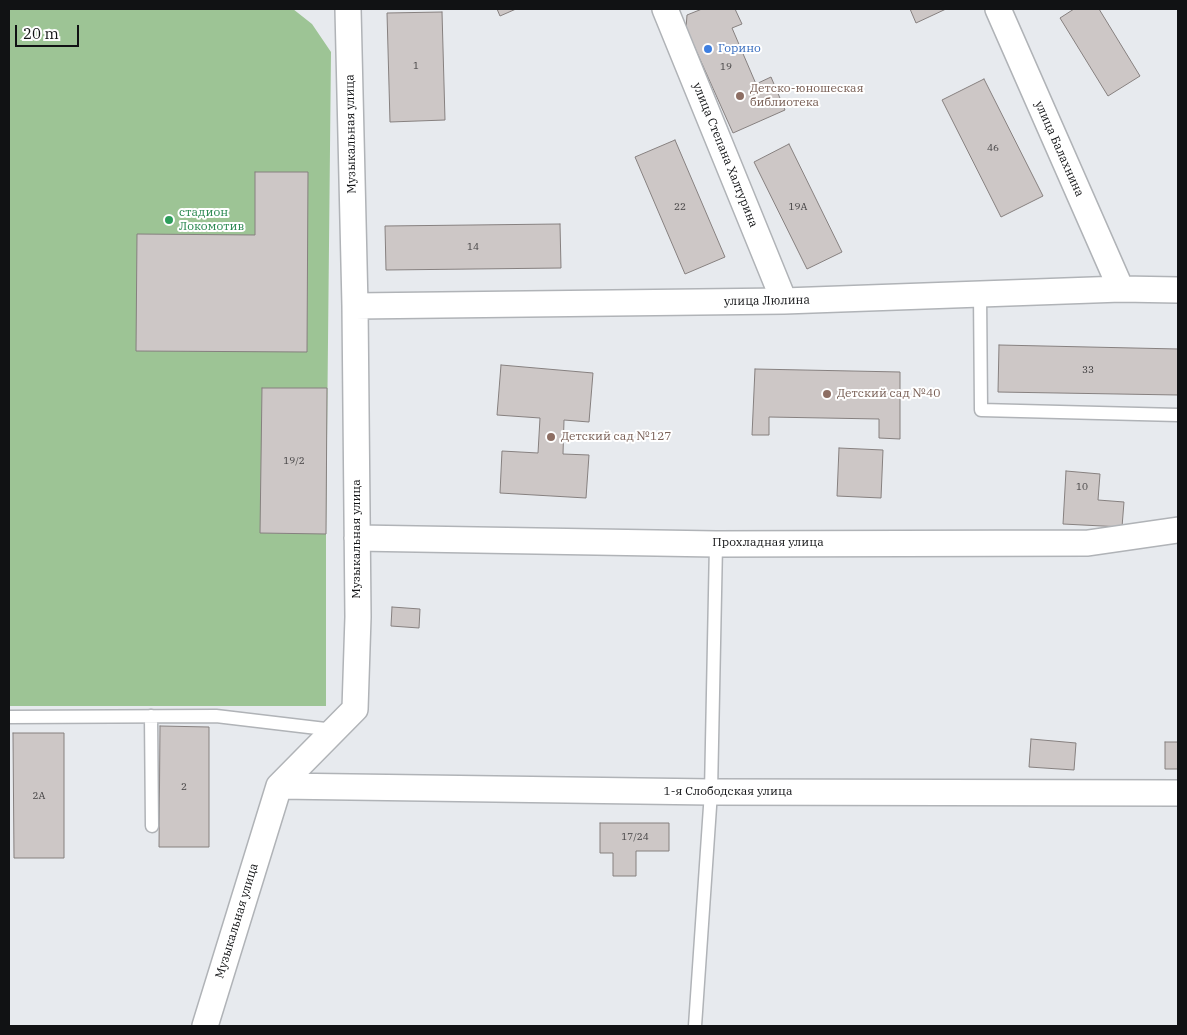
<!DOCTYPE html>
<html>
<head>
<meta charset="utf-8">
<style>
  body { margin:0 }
  #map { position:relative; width:1187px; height:1035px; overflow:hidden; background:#e7eaee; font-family:"IBM Plex Serif",serif }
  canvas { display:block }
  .frame { position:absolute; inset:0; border:10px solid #111214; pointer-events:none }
  .scale { position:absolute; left:15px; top:25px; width:64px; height:22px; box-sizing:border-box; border:2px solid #111214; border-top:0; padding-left:6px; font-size:15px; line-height:18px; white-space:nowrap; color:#111214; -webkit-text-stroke:4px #fff; paint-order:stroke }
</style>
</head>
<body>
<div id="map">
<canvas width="1187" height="1035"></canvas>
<div class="frame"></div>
<div class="scale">20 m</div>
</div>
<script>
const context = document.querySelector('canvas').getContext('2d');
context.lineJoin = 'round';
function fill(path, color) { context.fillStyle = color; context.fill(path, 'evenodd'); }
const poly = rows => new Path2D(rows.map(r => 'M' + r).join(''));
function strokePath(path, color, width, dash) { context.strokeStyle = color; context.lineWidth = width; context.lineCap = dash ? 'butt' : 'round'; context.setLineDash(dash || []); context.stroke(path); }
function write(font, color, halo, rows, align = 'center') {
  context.font = font + ' "IBM Plex Serif",serif'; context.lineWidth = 4; context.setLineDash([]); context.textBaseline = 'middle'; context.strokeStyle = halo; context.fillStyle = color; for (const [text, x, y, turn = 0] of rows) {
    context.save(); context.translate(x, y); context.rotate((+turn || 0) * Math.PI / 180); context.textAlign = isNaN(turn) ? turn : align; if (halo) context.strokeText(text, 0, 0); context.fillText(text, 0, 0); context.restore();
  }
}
const green = poly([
  [9,9,293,9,312,24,331,52,326,534,326,706,9,706]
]);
const building = poly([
  [497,9,516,9,500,16,497,9],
  [702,9,735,9,742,24,732,28,756,84,771,77,785,110,733,133,686,28,687,15,702,9],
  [910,9,946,9,916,23,910,9],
  [1074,9,1099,9,1140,76,1108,96,1060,18,1074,9],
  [442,12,445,120,390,122,387,13,442,12],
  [984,79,1043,196,1001,217,942,100,984,79],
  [675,140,725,257,685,274,635,157,675,140],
  [789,144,842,252,807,269,754,162,789,144],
  [255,172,308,172,307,352,136,351,137,234,255,235,255,172],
  [560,224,561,268,386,270,385,226,560,224],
  [999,345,1178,349,1178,395,998,392,999,345],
  [501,365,593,373,589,422,564,420,563,454,589,455,586,498,500,493,502,451,538,453,540,418,497,415,501,365],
  [755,369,900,372,900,439,879,438,879,419,769,417,769,435,752,435,755,369],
  [262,388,327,388,326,534,260,533,262,388],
  [839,448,883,450,881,498,837,496,839,448],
  [1066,471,1100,474,1098,500,1124,502,1122,527,1063,524,1066,471],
  [392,607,420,609,419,628,391,626,392,607],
  [160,726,209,727,209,847,159,847,160,726],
  [13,733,64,733,64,858,14,858,13,733],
  [1031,739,1076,743,1074,770,1029,767,1031,739],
  [1165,742,1178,742,1178,769,1165,769,1165,742],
  [600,823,669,823,669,851,636,851,636,876,613,876,613,853,600,853,600,823]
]);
const service = poly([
  [980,293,981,410,1178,415],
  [151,716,152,826],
  [9,717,216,716,334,730],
  [695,1026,711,792,716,544]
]);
const minor = poly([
  [665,9,784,301],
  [998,9,1121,289],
  [355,306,784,301,1121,289,1178,290],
  [357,538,716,544,1088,543,1178,530],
  [279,786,711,792,1178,793],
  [205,1026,279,786,355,709,358,617,355,306,348,9]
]);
const markers = [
  [708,49,5,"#3f7fe0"],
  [740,96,5,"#8d6e63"],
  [169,220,5,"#2e9e5b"],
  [827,394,5,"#8d6e63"],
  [551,437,5,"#8d6e63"]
];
const numberNames = [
  ["1",416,66],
  ["19",726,67],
  ["46",993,148],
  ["22",680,207],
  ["19А",798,207],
  ["14",473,247],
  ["33",1088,370],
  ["19/2",294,461],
  ["10",1082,487],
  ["2",184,787],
  ["2А",39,796],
  ["17/24",635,837]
];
const shopNames = [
  ["Горино",718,49]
];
const educationNames = [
  ["Детско-юношеская",750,89],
  ["библиотека",750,103],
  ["Детский сад №40",837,394],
  ["Детский сад №127",561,437]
];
const streetNames = [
  ["Музыкальная улица",351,134,-91],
  ["улица Балахнина",1059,149,66],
  ["улица Степана Халтурина",725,155,68],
  ["улица Люлина",767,301,-1],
  ["Музыкальная улица",357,539,-90],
  ["Прохладная улица",768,543],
  ["1-я Слободская улица",728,792],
  ["Музыкальная улица",237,921,-73]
];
const leisureNames = [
  ["стадион",179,213],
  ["Локомотив",179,227]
];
fill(green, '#9dc495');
fill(building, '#cdc7c6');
strokePath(building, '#86807f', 1);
strokePath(service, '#b0b3b7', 15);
strokePath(minor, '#b0b3b7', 28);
strokePath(service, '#fff', 12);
strokePath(minor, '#fff', 25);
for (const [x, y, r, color] of markers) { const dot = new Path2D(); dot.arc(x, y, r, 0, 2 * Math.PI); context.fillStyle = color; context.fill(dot); strokePath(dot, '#fff', 2); }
write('10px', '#403f40', null, numberNames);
write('12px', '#366cbe', '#fff', shopNames, 'left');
write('12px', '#785e54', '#fff', educationNames, 'left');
write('12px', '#111214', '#fff', streetNames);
write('12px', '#27864d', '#fff', leisureNames, 'left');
</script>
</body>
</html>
